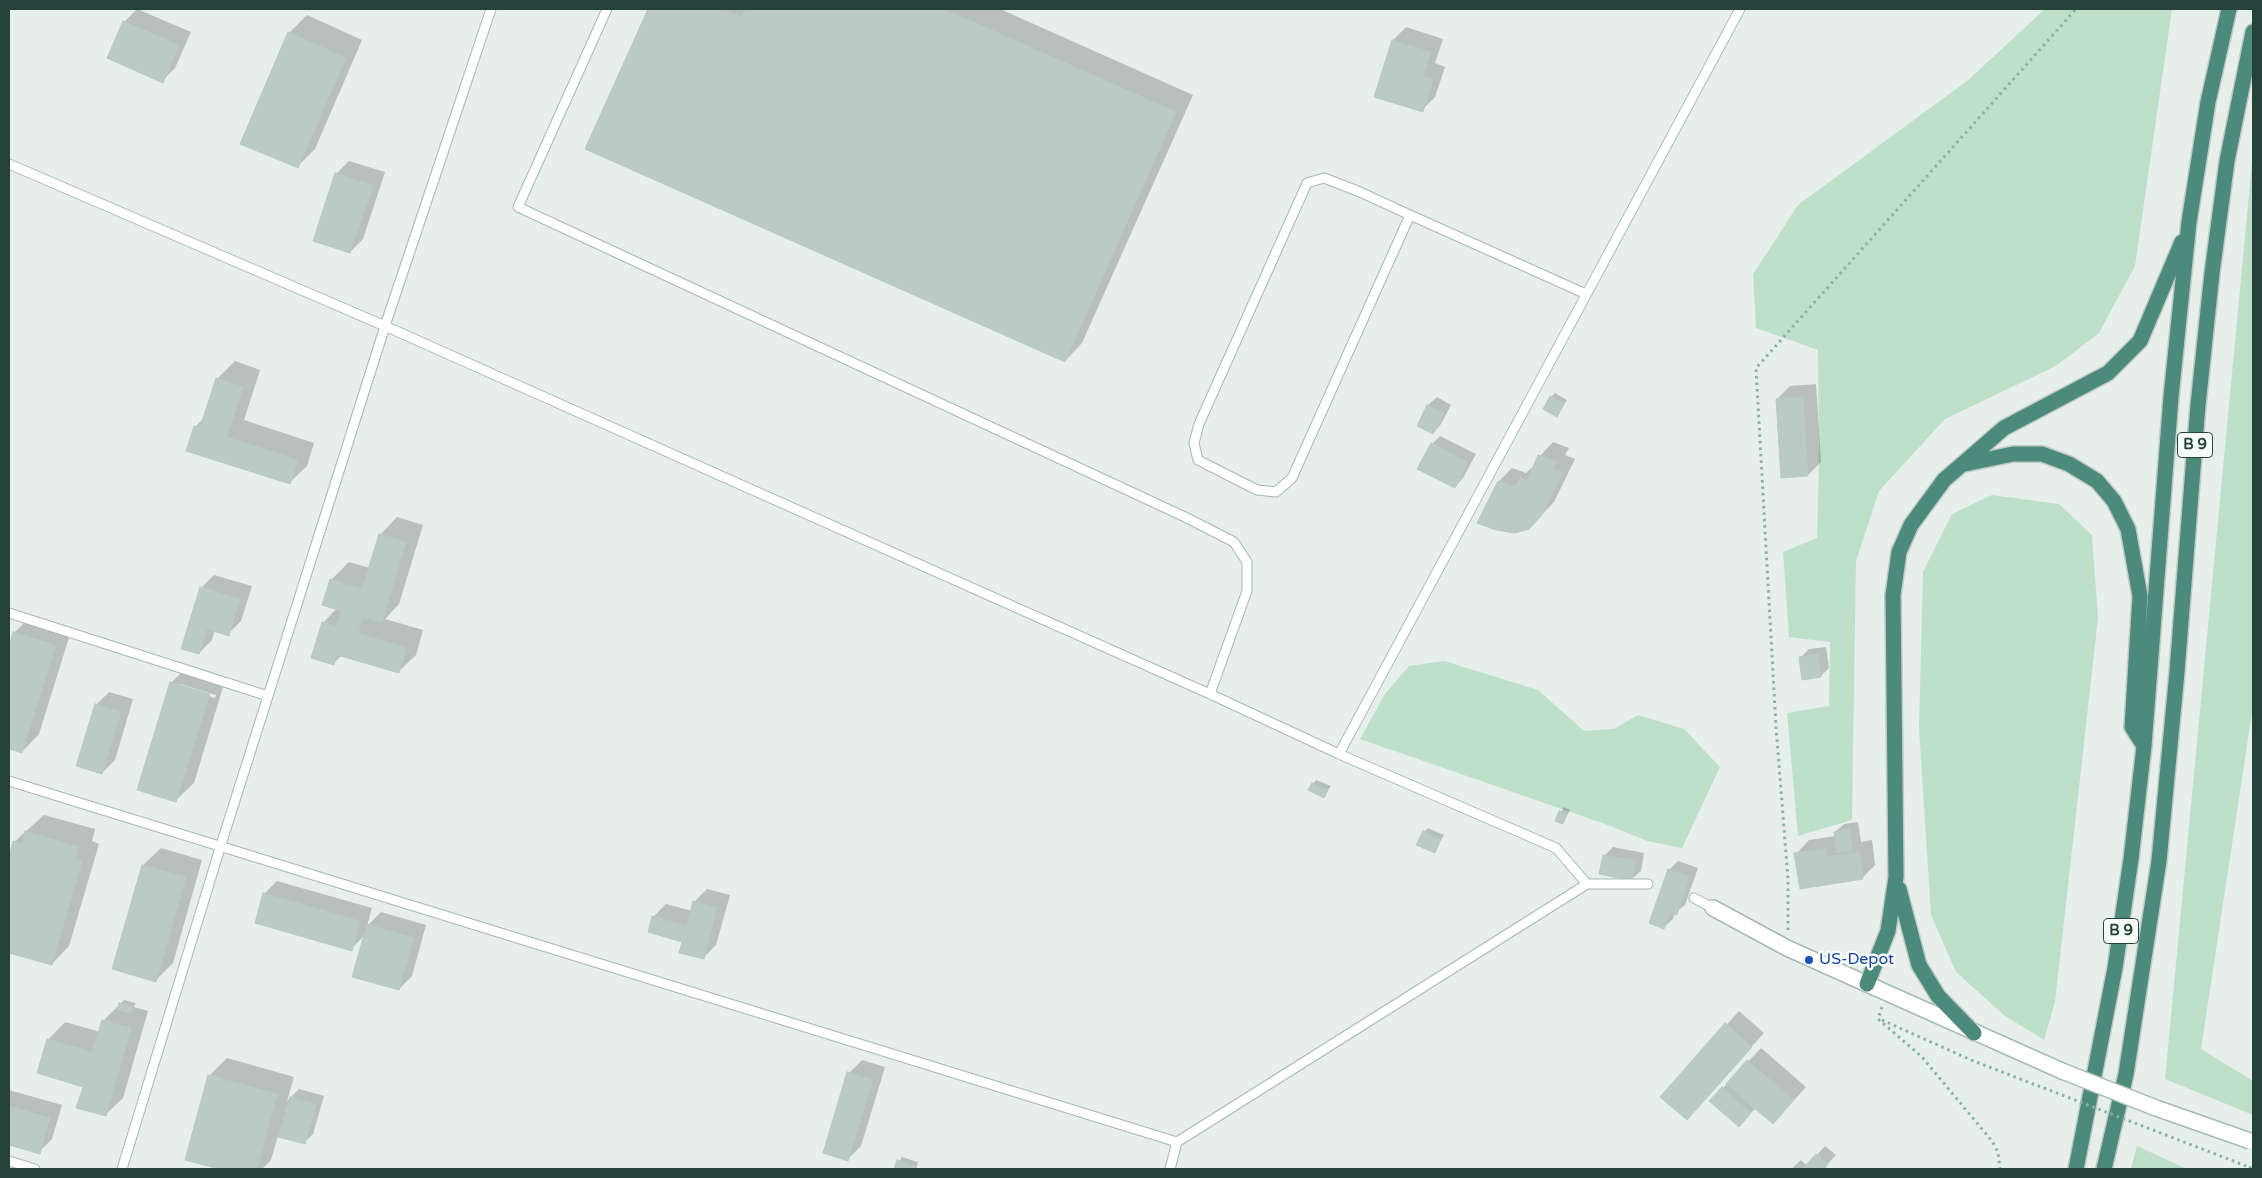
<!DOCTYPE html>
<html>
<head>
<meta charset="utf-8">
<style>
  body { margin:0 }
  #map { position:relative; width:2262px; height:1178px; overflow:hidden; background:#e6efeb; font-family:"Varela Round",sans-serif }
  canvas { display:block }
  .frame { position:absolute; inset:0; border:10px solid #24423a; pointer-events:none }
</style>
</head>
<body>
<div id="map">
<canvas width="2262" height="1178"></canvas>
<div class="frame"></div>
</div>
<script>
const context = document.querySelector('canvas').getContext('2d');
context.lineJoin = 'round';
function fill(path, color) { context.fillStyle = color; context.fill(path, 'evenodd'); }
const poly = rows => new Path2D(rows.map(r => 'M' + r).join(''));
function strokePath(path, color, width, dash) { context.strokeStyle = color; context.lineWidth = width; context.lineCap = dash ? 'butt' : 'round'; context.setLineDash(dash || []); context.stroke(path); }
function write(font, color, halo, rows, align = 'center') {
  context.font = font + ' "Varela Round",sans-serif'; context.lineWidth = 5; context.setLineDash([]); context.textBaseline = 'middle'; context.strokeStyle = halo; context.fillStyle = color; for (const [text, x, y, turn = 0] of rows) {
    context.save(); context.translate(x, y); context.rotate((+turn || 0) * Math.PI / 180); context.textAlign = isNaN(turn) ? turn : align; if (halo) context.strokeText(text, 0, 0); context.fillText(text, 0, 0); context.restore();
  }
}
const green = poly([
  [2045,9,2172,9,2135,266,2099,333,2056,366,1945,419,1879,491,1856,561,1852,820,1798,836,1787,713,1829,706,1830,642,1789,637,1783,552,1817,538,1819,462,1818,350,1756,328,1753,274,1798,205,1967,81],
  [2253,152,2253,706,2201,1049,2253,1081,2253,1115,2165,1079],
  [1992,495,2059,504,2092,535,2098,618,2055,1002,2044,1040,2005,1016,1956,972,1931,915,1919,729,1923,572,1952,514],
  [1444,661,1538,690,1584,731,1614,729,1638,715,1684,729,1720,767,1682,848,1647,841,1605,824,1360,739,1385,694,1409,666],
  [2137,1146,2187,1169,2131,1169]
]);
const shadow = poly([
  [137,9,191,32,175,68,162,81,124,22],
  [649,9,1000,9,1193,95,1082,343,1065,361,587,148],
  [307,15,362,40,315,149,297,167,289,33],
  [1406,27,1443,39,1435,63,1445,67,1435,97,1422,110,1376,96,1393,40],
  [349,161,385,172,363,239,350,252,336,174],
  [235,361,260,370,244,420,314,443,307,466,289,483,195,427,205,417,217,379],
  [1816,384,1821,462,1808,475,1777,399,1790,386],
  [1555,393,1567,400,1557,415,1551,397],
  [1437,397,1451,405,1441,424,1433,433,1418,425,1428,405],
  [1440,436,1476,454,1463,478,1455,487,1432,444],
  [1553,442,1569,448,1565,455,1575,459,1554,502,1529,528,1479,522,1499,481,1512,468,1526,473,1535,465,1540,456],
  [397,517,423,525,399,604,385,619,423,630,416,655,398,672,342,655,334,663,323,623,337,608,324,604,332,579,349,562,370,568,380,535],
  [214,575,252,586,241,621,228,634,215,630,212,640,199,653,201,588],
  [32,615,72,628,39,734,22,752,9,747,9,651,14,633],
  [1826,647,1829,668,1821,676,1803,679,1800,658,1809,649],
  [189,665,226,677,194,783,176,800,171,683],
  [180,684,216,695,215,698,180,687],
  [109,692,133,699,115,760,102,773,96,705],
  [1316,780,1331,786,1324,796,1313,784],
  [1564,807,1570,810,1563,823,1556,820],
  [44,815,95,829,92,841,99,844,69,946,52,964,9,951,9,861,14,842],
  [1858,822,1861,842,1872,840,1875,865,1862,878,1796,854,1809,840,1836,836,1835,832,1844,824],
  [1428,828,1444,835,1434,851,1424,832],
  [1613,847,1644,853,1641,871,1632,879,1604,856],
  [161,848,202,860,173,963,156,980,114,968,143,865],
  [1678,861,1698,868,1685,905,1675,913,1673,919,1664,927,1669,870],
  [277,881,372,908,367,926,381,912,426,925,412,976,399,989,365,935,351,949,264,894],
  [707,889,730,895,716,945,703,958,653,917,666,904,692,911,694,902],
  [124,1000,136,1003,134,1007,148,1011,123,1098,105,1115,48,1040,65,1022,100,1032,103,1021],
  [1739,1011,1764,1033,1687,1118,1662,1096],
  [1761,1048,1806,1087,1785,1110,1756,1108,1739,1125,1723,1088],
  [227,1058,294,1077,287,1101,299,1089,324,1096,313,1134,304,1143,278,1136,271,1160,262,1169,224,1169,187,1159,209,1076],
  [862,1060,885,1067,861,1146,848,1159,849,1073],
  [9,1090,62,1105,52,1139,39,1152,9,1143],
  [1825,1146,1836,1155,1823,1169,1791,1169,1801,1160,1807,1166],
  [902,1157,918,1162,916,1169,895,1169]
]);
const building = poly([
  [648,9,723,9,742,17,746,9,944,9,1176,112,1065,362,585,149,648,9],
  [123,21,179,45,163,83,107,58,123,21],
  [288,32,346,58,298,168,240,144,288,32],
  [1392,40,1431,52,1423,76,1433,80,1423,112,1374,97,1392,40],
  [335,173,373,185,350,253,313,241,335,173],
  [216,378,243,387,227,437,298,460,290,484,186,451,194,426,200,428,216,378],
  [1550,396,1564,404,1557,417,1543,409,1550,396],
  [1803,397,1808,476,1781,478,1776,399,1803,397],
  [1427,405,1444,413,1433,434,1417,426,1427,405],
  [1431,443,1468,462,1455,488,1417,469,1431,443],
  [1538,455,1557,462,1553,468,1563,472,1541,516,1529,529,1515,533,1496,530,1477,523,1498,481,1511,486,1517,484,1520,477,1527,481,1538,455],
  [379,534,406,542,382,623,363,618,358,633,406,648,399,673,337,655,334,665,311,658,322,622,336,626,341,611,322,605,330,579,362,589,379,534],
  [200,587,240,599,229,636,207,629,199,654,181,649,200,587],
  [13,632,56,645,22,753,9,749,9,647,13,632],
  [1818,654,1821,677,1802,680,1799,657,1818,654],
  [170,682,210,694,176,802,137,790,170,682],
  [95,704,121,712,102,774,76,766,95,704],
  [1312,783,1328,790,1324,798,1308,790,1312,783],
  [1559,811,1567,814,1563,824,1555,821,1559,811],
  [1850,829,1853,851,1837,853,1834,832,1850,829],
  [25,831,78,847,75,859,82,861,52,965,9,953,9,857,13,841,22,843,25,831],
  [1423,831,1441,839,1435,853,1416,845,1423,831],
  [1826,848,1827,857,1859,852,1863,879,1800,889,1794,853,1826,848],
  [1603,855,1636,861,1632,881,1599,874,1603,855],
  [142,865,186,877,156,982,112,969,142,865],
  [1668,869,1690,876,1677,915,1670,913,1664,929,1649,923,1668,869],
  [263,893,360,921,352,951,255,923,263,893],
  [693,901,717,908,704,959,679,953,682,942,648,932,652,916,687,926,693,901],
  [367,924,414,938,399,990,352,977,367,924],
  [119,1003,133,1007,131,1013,118,1010,119,1003],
  [102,1020,131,1028,106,1116,76,1108,83,1087,37,1073,47,1039,92,1052,102,1020],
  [1725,1023,1752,1047,1687,1120,1660,1097,1725,1023],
  [1747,1060,1794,1100,1773,1124,1726,1084,1747,1060],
  [847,1072,873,1080,848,1161,823,1153,847,1072],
  [208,1075,277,1094,257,1169,219,1169,185,1160,208,1075],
  [1722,1087,1751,1113,1739,1127,1709,1101,1722,1087],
  [290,1097,316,1104,305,1144,278,1137,290,1097],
  [9,1106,50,1118,40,1154,9,1145,9,1106],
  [1816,1154,1828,1164,1824,1169,1802,1169,1816,1154],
  [897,1160,915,1166,914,1169,894,1169,897,1160]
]);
const path = poly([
  [1788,930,1788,879,1776,727,1756,368,2076,9],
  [1882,1007,1878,1019,1922,1057,1992,1141,1998,1152,2000,1169],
  [1882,1020,1971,1060],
  [2249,1167,2253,1169]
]);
const service = poly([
  [607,9,518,207,1185,517,1234,542,1247,562,1247,591,1210,694],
  [9,164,385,326,1210,694,1339,754,1556,848,1587,884],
  [1410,215,1292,478,1276,492,1257,490,1198,460,1194,443,1199,424,1307,183,1324,178,1360,192,1410,215,1586,294],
  [9,613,268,696],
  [1339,754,1740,9],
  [9,781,1177,1142,1587,884,1648,884],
  [1694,898,1713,908],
  [9,1161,35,1169],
  [122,1169,220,848,385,326,491,9],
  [1170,1169,1177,1142]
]);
const minor = poly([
  [1713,908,1787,948,1867,984]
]);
const secondary = poly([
  [1867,984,2062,1071]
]);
const trunk = poly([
  [1965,464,2013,454,2042,454,2069,464,2097,481,2114,501,2128,529,2140,596,2132,727,2144,746],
  [1899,889,1919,965,1938,996,1974,1033],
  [1867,984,1888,931,1896,877,1893,595,1899,552,1911,525,1944,480,2004,428,2108,373,2140,341,2182,242],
  [2076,1169,2115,968,2131,859,2144,746,2171,397,2189,222,2208,102,2229,9],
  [2104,1169,2126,1074,2159,861,2177,672,2198,405,2212,273,2227,161,2253,32]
]);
const pathBridge = poly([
  [1971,1060,2249,1167]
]);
const secondaryBridge = poly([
  [2062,1071,2156,1108,2250,1141]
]);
const markers = [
  [1809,960,5,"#1a4fb4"]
];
const shields = [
  [2195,445,35],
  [2121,931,35]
];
const shieldNames = [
  ["B 9",2195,445],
  ["B 9",2121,931]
];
const transitNames = [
  ["US-Depot",1819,960]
];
fill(green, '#bfe0c8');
fill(shadow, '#0003');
fill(building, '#bbcac4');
strokePath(building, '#b8c9c2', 1);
strokePath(service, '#a8b8b2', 11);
strokePath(minor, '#a8b8b2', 18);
strokePath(secondary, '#a4bbb3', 18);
strokePath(trunk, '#c2cac8', 18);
strokePath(path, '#86b3a5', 3, [2.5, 4]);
strokePath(service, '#fff', 9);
strokePath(minor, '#fff', 15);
strokePath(secondary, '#fff', 15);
strokePath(trunk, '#4c8a7c', 15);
strokePath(secondaryBridge, '#a4bbb3', 18, []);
strokePath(pathBridge, '#86b3a5', 3, [2.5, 4]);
strokePath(secondaryBridge, '#fff', 15);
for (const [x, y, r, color] of markers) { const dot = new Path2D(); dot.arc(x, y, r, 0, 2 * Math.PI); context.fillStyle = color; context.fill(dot); strokePath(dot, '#f7fbf9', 2); }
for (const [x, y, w] of shields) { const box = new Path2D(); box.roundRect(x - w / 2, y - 12.5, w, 25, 4); context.fillStyle = '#f7fbf9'; context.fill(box); strokePath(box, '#24423a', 1); }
write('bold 15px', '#24423a', null, shieldNames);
write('16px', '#164399', '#f7fbf9', transitNames, 'left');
</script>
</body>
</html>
